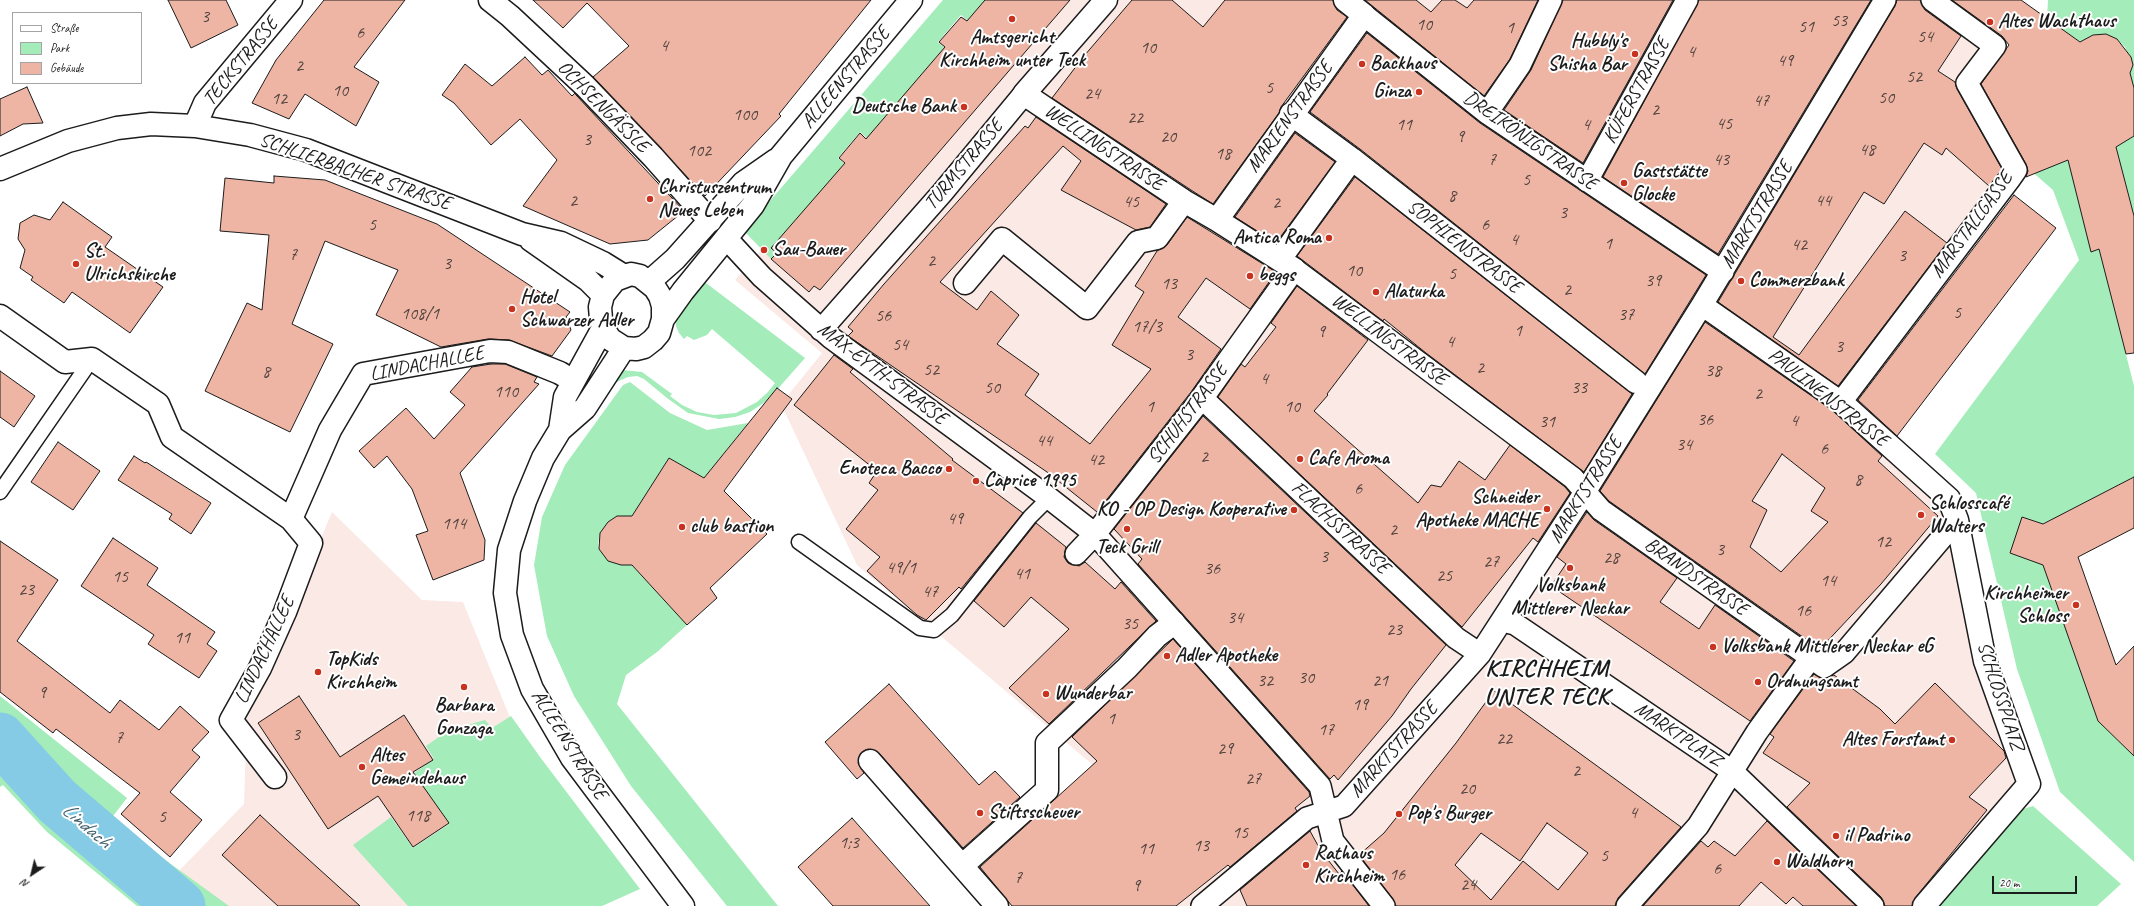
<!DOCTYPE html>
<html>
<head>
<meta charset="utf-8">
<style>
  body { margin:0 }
  #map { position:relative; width:2134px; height:906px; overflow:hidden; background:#fff; font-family:Caveat,sans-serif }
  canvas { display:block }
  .legend { position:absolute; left:12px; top:12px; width:130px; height:72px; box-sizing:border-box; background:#fff; border:1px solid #a4a4a4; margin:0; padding:5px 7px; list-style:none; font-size:12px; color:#1c1c1c }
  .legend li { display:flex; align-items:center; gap:8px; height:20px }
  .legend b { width:20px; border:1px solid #a4a4a4 }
  .north { position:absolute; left:12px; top:854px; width:40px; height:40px; -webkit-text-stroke:3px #fff; paint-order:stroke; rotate:215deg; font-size:11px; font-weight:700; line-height:16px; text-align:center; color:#1c1c1c }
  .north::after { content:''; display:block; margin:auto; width:14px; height:18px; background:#1c1c1c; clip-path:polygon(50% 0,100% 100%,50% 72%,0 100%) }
  .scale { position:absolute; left:1992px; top:876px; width:85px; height:18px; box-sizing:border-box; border:2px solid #1c1c1c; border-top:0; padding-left:5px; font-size:12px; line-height:14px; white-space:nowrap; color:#1c1c1c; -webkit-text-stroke:3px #fff; paint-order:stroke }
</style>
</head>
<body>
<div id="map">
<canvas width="2134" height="906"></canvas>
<ul class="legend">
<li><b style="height:5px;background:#fff"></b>Straße</li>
<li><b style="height:11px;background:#a4ecba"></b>Park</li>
<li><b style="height:11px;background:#eeb5a4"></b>Gebäude</li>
</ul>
<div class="north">N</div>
<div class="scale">20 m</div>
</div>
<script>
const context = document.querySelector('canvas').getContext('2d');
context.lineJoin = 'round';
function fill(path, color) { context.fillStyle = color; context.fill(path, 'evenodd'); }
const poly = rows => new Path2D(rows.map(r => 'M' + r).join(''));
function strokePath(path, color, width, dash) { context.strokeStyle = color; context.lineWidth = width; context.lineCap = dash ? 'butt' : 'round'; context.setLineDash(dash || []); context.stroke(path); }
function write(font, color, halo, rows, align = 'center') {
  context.font = font + ' Caveat,sans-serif'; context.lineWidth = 4; context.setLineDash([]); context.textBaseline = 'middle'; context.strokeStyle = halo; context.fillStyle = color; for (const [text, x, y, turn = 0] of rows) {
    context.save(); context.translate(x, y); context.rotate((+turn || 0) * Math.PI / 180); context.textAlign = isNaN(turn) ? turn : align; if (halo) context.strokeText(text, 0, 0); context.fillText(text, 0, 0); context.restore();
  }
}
const built = poly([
  [977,0,1923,0,1981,43,1958,77,2009,169,1831,403,1946,508,2021,780,1916,906,1012,906,1133,799,857,565,781,404,822,353,735,280],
  [332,512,422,600,463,602,524,752,568,906,207,906,174,876,244,804,247,715]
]);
const green = poly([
  [943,0,992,0,972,24,961,15,938,42,949,52,872,142,860,132,838,158,849,168,771,259,744,231],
  [2048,0,2134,0,2134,88,2130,73,2133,65,2125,47,2117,39,2106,34,2093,35,2080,42,2047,19],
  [2134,136,2134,216,2116,147],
  [2068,160,2096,237,2134,386,2134,477,2043,524,2023,517,2010,553,2043,565,2098,721,2129,751,2134,746,2134,862,2060,792,2017,669,1976,493,1935,454,2079,260,2053,190,2030,170,2041,171],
  [702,280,805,358,768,400,750,412,735,417,719,419,688,413,667,398,644,379,637,376,628,377,612,384,622,370,642,372,672,394,670,396,682,405,697,412,714,415,736,413,757,402,768,392,775,383,712,329,707,335,694,340,687,336,684,339,679,333,676,326,676,318],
  [630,382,670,413,707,430,748,423,704,478,669,458,632,516,617,516,608,522,600,533,598,543,599,549,609,561,621,565,632,565,687,625,657,652,626,675,617,704,778,906,727,906,631,786,574,696,547,636,534,565,542,517,565,465,623,385],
  [0,696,127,798,110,820,229,906,137,906,47,832,3,785,0,787],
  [511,716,540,757,640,889,602,906,408,906,353,845,391,817,413,848,449,824,414,773,434,759,426,746,449,730,485,720,492,728],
  [2033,806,2121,884,2097,906,1933,906,2020,810]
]);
const river = poly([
  [0,738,57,801,180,906]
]);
const building = poly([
  [168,0,226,0,238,25,191,48,168,0],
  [324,0,405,0,354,67,379,82,356,126,305,94,289,119,252,103,276,60,324,0],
  [533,0,871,0,779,114,781,116,705,196,593,77,629,46,587,3,563,28,533,0],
  [985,0,1070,0,820,290,814,286,809,292,771,259,777,253,771,248,845,163,839,158,860,133,866,139,945,47,939,42,961,17,967,21,985,0],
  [1132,0,1172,0,1203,27,1225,0,1333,0,1337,10,1347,17,1281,107,1279,113,1213,204,1191,190,1052,98,1084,56,1132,0],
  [1365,0,1416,0,1431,12,1442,0,1455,0,1467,8,1474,0,1538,0,1510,59,1484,96,1365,0],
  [1563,0,1673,0,1583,163,1504,110,1531,70,1563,0],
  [1699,0,1871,0,1718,254,1603,177,1699,0],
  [1897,0,1920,0,1925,10,1961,36,1938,71,1955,82,1957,89,2002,169,1989,186,1946,148,1942,155,1924,143,1884,204,1864,192,1773,337,1799,355,1905,211,1947,243,1838,386,1718,302,1895,6,1897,0],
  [1952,0,2021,0,2080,42,2093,35,2106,34,2117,39,2131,57,2133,65,2130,73,2134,88,2134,136,2116,147,2134,216,2134,353,2126,354,2099,249,2091,252,2068,160,2026,177,2028,171,2026,164,1981,84,2009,45,2002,36,1952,0],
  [1367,33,1480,123,1706,275,1645,374,1360,149,1310,112,1367,33],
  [525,57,542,75,548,70,572,96,575,93,576,95,684,211,648,240,610,244,523,206,557,160,520,119,491,145,454,103,442,95,465,64,492,86,525,57],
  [27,87,43,123,23,124,0,136,0,99,27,87],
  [1036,117,1166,204,1150,227,1136,230,1061,190,1081,161,1063,146,940,282,977,310,991,291,1019,315,997,344,1039,374,1025,395,1090,444,1151,369,1112,345,1144,292,1135,286,1157,251,1167,245,1187,217,1276,272,1250,309,1206,278,1178,317,1221,349,1191,392,1097,512,1047,472,848,336,853,331,848,327,884,284,1025,126,1028,128,1036,117],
  [1295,133,1335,162,1276,243,1235,217,1295,133],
  [274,176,325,180,437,224,570,312,566,317,571,330,552,356,509,340,488,339,441,347,376,315,398,270,325,241,292,324,333,344,290,432,205,391,247,303,262,310,269,235,220,231,225,178,274,183,274,176],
  [1355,177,1632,394,1584,472,1426,353,1384,319,1383,321,1297,256,1355,177],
  [2014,195,2056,228,1897,436,1858,400,2014,195],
  [63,202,112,237,105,247,163,287,130,333,72,292,64,303,31,280,33,277,20,268,25,250,18,239,20,223,34,215,50,220,63,202],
  [1297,286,1368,340,1327,394,1328,395,1314,411,1418,503,1431,485,1441,487,1459,461,1485,480,1510,445,1565,487,1570,493,1538,542,1533,538,1462,627,1218,397,1241,364,1245,367,1276,327,1271,323,1297,286],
  [1705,322,1832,410,1882,456,1878,461,1938,516,1881,584,1820,649,1609,501,1600,491,1705,322],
  [1782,454,1825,488,1811,511,1828,522,1781,572,1750,547,1767,510,1752,501,1782,454],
  [834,355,853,369,850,372,953,459,952,460,1023,513,961,589,959,587,926,620,917,615,867,571,880,557,846,529,878,490,869,483,877,471,794,405,834,355],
  [491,364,505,364,537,377,534,382,539,384,460,473,485,540,484,560,433,580,416,535,428,531,412,489,387,456,374,468,359,451,406,408,434,439,465,405,450,392,472,367,491,364],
  [0,371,35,396,14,427,0,417,0,371],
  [777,388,792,399,724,491,767,534,710,588,717,598,687,625,632,565,621,565,608,561,599,549,600,533,608,522,617,516,632,516,669,458,704,478,777,388],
  [1203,416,1446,645,1411,689,1392,716,1338,780,1334,775,1330,779,1138,564,1142,559,1114,529,1203,416],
  [58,442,100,471,73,510,31,482,58,442],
  [134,456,145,463,146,462,211,503,191,534,169,519,172,514,118,480,134,456],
  [2134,477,2134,528,2078,557,2116,665,2134,646,2134,756,2098,721,2043,565,2010,553,2022,517,2043,524,2134,477],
  [1587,512,1594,520,1677,578,1660,602,1699,629,1715,605,1794,661,1750,721,1551,586,1566,564,1557,557,1587,512],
  [1036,523,1066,547,1064,557,1068,563,1079,566,1085,562,1115,589,1121,582,1156,621,1049,724,1009,688,1069,629,1031,597,1004,627,974,601,1036,523],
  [113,538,158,568,147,585,215,632,207,644,217,651,199,678,148,644,154,635,81,586,113,538],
  [0,541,58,580,17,641,110,713,120,700,159,730,180,706,209,732,192,750,200,757,170,792,202,820,170,857,121,814,140,793,56,729,53,733,0,692,0,541],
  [1173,639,1309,792,1310,796,1295,808,1297,811,1230,867,1228,865,1176,906,1012,906,980,867,1097,761,1072,737,1173,639],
  [1814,674,1824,679,1834,675,1880,709,1895,724,1935,683,2004,751,2006,758,1969,797,1987,810,1915,898,1912,906,1885,906,1881,897,1787,807,1810,783,1763,753,1774,737,1770,734,1814,674],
  [889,684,979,785,995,771,1020,797,963,848,879,753,868,749,862,752,858,763,864,773,857,779,825,742,889,684],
  [1494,691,1681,827,1618,898,1615,906,1396,906,1393,899,1359,855,1384,833,1456,743,1494,691],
  [1547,823,1588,853,1558,890,1523,861,1491,900,1455,865,1481,833,1520,861,1547,823],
  [299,696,340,757,404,715,433,760,413,772,449,823,413,847,378,796,328,829,258,723,299,696],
  [260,815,287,840,360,906,278,906,222,855,260,815],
  [852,818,930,906,833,906,798,867,852,818],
  [1767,821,1856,906,1803,906,1793,897,1786,904,1761,882,1739,906,1643,906,1701,841,1708,847,1714,841,1735,856,1767,821],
  [1310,831,1321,851,1339,874,1342,871,1369,906,1247,906,1240,890,1310,831]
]);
const service = poly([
  [0,492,92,359],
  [799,542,920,628,934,630,952,615,1030,517,1049,498]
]);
const pedestrian = poly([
  [1364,15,1487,113,1723,272],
  [1487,113,1520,65,1551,0],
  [1587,181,1687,0],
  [726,238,762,277,830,337,1049,498,1095,534,1320,786,1333,841,1384,906],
  [1294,269,1573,478,1601,510,1824,667,1844,653,1957,520],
  [1702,305,1841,402,2009,180,2016,170,1967,83,1995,46,1932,0],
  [821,330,942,193,1024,94],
  [1076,554,1095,534,1202,398,1456,638,1480,654],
  [1503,621,1515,624,1732,771,1873,906],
  [1202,906,1307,818,1344,806,1480,654,1585,492,1702,305,1885,0],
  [1627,906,1698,826,1757,732,1810,659]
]);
const minor = poly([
  [490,0,510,16,585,86,653,157,710,221],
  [1106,0,1024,94,1184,201,1217,220,1294,269,1202,398],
  [1291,114,1352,159,1636,382],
  [1217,220,1364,15,1345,0],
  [1280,259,1352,159],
  [965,283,1002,239,1087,308,1138,242,1157,238,1184,201],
  [0,316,65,362,92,359,158,404,172,437,291,519,311,543,285,612,260,668,231,720,275,777],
  [1841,402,1949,499,1957,520,1985,661,2029,784,1924,906],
  [291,519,330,430,363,374,490,351,508,352,560,373,573,381],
  [870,761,997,906],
  [963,865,1047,790,1047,743,1127,668,1157,636,1174,623]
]);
const tertiary = poly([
  [195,126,205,103,291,0],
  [0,169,68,141,117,128,151,124,195,126,250,135,306,150,522,234,561,243,603,263,624,276],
  [531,240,588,280,603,295],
  [649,282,675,259,743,183,776,160],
  [663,319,663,306,660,296,655,288,640,276,631,274,615,280,603,295,600,307,601,319,603,328,610,339,624,348,636,349,644,347,653,340,659,333,663,319,683,291,753,205,781,156,911,0],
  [624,348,585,408,560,430,543,458,525,501,509,550,505,593,512,635,532,689,572,758,683,906],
  [560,430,565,397,603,328]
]);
const markers = [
  [1012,19,4,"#c8321e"],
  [1990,22,4,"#c8321e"],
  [1635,54,4,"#c8321e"],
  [1362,64,4,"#c8321e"],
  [1419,92,4,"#c8321e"],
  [964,107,4,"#c8321e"],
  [1624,183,4,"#c8321e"],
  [650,199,4,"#c8321e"],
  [1329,238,4,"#c8321e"],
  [764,250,4,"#c8321e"],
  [76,264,4,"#c8321e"],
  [1250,276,4,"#c8321e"],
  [1741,281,4,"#c8321e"],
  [1376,292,4,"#c8321e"],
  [512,309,4,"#c8321e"],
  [1300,459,4,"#c8321e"],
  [949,469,4,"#c8321e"],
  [976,481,4,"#c8321e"],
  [1547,509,4,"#c8321e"],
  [1294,510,4,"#c8321e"],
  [1921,515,4,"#c8321e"],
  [682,527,4,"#c8321e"],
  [1127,529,4,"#c8321e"],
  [1570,568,4,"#c8321e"],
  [2076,605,4,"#c8321e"],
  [1713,647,4,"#c8321e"],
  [1167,656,4,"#c8321e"],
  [318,672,4,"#c8321e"],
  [1758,682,4,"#c8321e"],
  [464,687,4,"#c8321e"],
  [1046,694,4,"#c8321e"],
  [1952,740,4,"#c8321e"],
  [362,767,4,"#c8321e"],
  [980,813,4,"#c8321e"],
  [1399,814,4,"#c8321e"],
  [1836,836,4,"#c8321e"],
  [1777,862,4,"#c8321e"],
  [1306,865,4,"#c8321e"]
];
const numberNames = [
  ["3",205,17],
  ["53",1839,21],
  ["10",1424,25],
  ["51",1806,27],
  ["1",1510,28],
  ["6",360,33],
  ["54",1925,37],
  ["4",664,46],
  ["10",1148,48],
  ["4",1691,52],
  ["49",1785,61],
  ["2",299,66],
  ["52",1914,77],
  ["5",1269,88],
  ["10",340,91],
  ["24",1092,94],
  ["50",1886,98],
  ["12",279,99],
  ["47",1761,101],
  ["2",1655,110],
  ["100",745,115],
  ["22",1135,118],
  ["45",1724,124],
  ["11",1404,125],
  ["4",1586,125],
  ["20",1168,137],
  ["9",1460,137],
  ["3",587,140],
  ["48",1867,150],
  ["102",699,151],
  ["18",1223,154],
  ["7",1492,160],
  ["43",1721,160],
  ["5",1526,180],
  ["8",1452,196],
  ["2",573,201],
  ["44",1823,201],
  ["45",1131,202],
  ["2",1276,203],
  ["3",1563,213],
  ["5",372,225],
  ["6",1485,225],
  ["4",1514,240],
  ["1",1608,244],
  ["42",1799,245],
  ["7",293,255],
  ["3",1902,256],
  ["2",931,261],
  ["3",447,264],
  ["10",1354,271],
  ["5",1452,274],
  ["39",1653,281],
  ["13",1169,284],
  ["2",1567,290],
  ["5",1957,313],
  ["108/1",420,314],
  ["37",1626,315],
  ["56",883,316],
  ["17/3",1147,327],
  ["1",1518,331],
  ["9",1321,332],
  ["4",1450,342],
  ["54",900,345],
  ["3",1839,347],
  ["3",1189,355],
  ["2",1480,368],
  ["52",931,370],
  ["38",1713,371],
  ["8",266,372],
  ["4",1264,379],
  ["50",992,388],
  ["33",1579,388],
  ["110",506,392],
  ["2",1758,394],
  ["1",1150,407],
  ["10",1292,407],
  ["36",1705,420],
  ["4",1794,421],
  ["31",1547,422],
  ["44",1044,441],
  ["34",1684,445],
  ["6",1824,449],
  ["2",1204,457],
  ["42",1096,460],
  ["8",1858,480],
  ["6",1358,489],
  ["49",955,519],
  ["114",454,524],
  ["2",1393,530],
  ["12",1883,542],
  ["3",1720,550],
  ["3",1324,557],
  ["28",1611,558],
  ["27",1491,562],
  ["49/1",901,568],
  ["36",1212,569],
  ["41",1022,574],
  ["25",1444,576],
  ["15",120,577],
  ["14",1828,581],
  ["23",26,590],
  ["47",930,592],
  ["16",1803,611],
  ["34",1235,618],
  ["35",1130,624],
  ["23",1394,630],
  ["11",182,638],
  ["30",1306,678],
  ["32",1265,681],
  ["21",1380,681],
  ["9",42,693],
  ["19",1360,705],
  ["1",1111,719],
  ["17",1326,730],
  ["3",296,735],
  ["7",119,738],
  ["22",1504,739],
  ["29",1225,749],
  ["2",1576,771],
  ["27",1253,779],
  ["20",1467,789],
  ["4",1633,813],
  ["118",418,816],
  ["5",162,817],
  ["15",1240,833],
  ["1;3",849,843],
  ["13",1201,846],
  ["11",1146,849],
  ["5",1604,856],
  ["6",1717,869],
  ["16",1397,875],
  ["7",1018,878],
  ["24",1468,885],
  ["9",1136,886]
];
const poiNames = [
  ["Altes Wachthaus",1998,22],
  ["Amtsgericht",1012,38,"center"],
  ["Kirchheim unter Teck",1012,61,"center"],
  ["Hubbly's",1627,42,"right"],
  ["Shisha Bar",1627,65,"right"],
  ["Backhaus",1370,64],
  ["Ginza",1411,92,"right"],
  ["Deutsche Bank",956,107,"right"],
  ["Gaststätte",1632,172],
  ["Glocke",1632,195],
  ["Christuszentrum",658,188],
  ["Neues Leben",658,211],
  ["Antica Roma",1321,238,"right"],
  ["Sau-Bauer",772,250],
  ["St.",84,252],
  ["Ulrichskirche",84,275],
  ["beggs",1258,276],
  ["Commerzbank",1749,281],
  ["Alaturka",1384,292],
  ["Hotel",520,298],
  ["Schwarzer Adler",520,321],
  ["Cafe Aroma",1308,459],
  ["Enoteca Bacco",941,469,"right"],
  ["Caprice 1995",984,481],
  ["Schneider",1539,498,"right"],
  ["Apotheke MACHE",1539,521,"right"],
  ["Schlosscafé",1929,504],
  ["Walters",1929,527],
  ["KO - OP Design Kooperative",1286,510,"right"],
  ["club bastion",690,527],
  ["Teck Grill",1127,548,"center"],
  ["Volksbank",1570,586,"center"],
  ["Mittlerer Neckar",1570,609,"center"],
  ["Kirchheimer",2068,594,"right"],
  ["Schloss",2068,617,"right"],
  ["Volksbank Mittlerer Neckar eG",1721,647],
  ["Adler Apotheke",1175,656],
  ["TopKids",326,660],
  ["Kirchheim",326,683],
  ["Ordnungsamt",1766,682],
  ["Wunderbar",1054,694],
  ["Barbara",464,706,"center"],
  ["Gonzaga",464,729,"center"],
  ["Altes Forstamt",1944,740,"right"],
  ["Altes",370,756],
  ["Gemeindehaus",370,779],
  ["Stiftsscheuer",988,813],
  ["Pop's Burger",1407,814],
  ["il Padrino",1844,836],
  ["Rathaus",1314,854],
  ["Kirchheim",1314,877],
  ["Waldhorn",1785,862]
];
const streetNames = [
  ["TECKSTRASSE",241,62,-51],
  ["ALLEENSTRASSE",846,78,-50],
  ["KÜFERSTRASSE",1637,91,-61],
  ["OCHSENGÄSSLE",603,107,45],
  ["MARIENSTRASSE",1290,117,-54],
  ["DREIKÖNIGSTRASSE",1530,141,35],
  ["WELLINGSTRASSE",1104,148,34],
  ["TURMSTRASSE",964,165,-50],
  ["SCHLIERBACHER STRASSE",355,172,19],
  ["MARKTSTRASSE",1757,215,-59],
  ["MARSTALLGASSE",1972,225,-54],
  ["SOPHIENSTRASSE",1464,247,38],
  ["WELLINGSTRASSE",1389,340,37],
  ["LINDACHALLEE",427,364,-11],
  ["MAX-EYTH-STRASSE",882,374,37],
  ["PAULINENSTRASSE",1828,398,38],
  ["SCHUHSTRASSE",1188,414,-53],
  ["MARKTSTRASSE",1586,490,-58],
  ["FLACHSSTRASSE",1340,528,43],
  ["BRANDSTRASSE",1696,577,35],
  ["LINDACHALLEE",265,650,-65],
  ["SCHLOSSPLATZ",2000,696,72],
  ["MARKTPLATZ",1678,735,34],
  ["ALLEENSTRASSE",569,745,58],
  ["MARKTSTRASSE",1394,750,-48]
];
const waterNames = [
  ["Lindach",86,826,41]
];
const districtNames = [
  ["KIRCHHEIM",1547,670],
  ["UNTER TECK",1547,698]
];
fill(built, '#fae9e4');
fill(green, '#a4ecba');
strokePath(river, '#85cbe6', 51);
fill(building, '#eeb5a4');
strokePath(building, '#1c1c1c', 1);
strokePath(service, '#1c1c1c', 17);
strokePath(pedestrian, '#1c1c1c', 24);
strokePath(minor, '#1c1c1c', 25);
strokePath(tertiary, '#1c1c1c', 25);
strokePath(service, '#fff', 14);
strokePath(pedestrian, '#fff', 21);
strokePath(minor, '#fff', 22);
strokePath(tertiary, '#fff', 22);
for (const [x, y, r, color] of markers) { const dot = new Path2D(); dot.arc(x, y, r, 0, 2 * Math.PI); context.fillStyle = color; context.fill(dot); strokePath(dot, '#fff', 1.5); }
write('18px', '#50423e', null, numberNames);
write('bold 20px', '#1c1c1c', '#fff', poiNames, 'left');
write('20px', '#1c1c1c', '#fff', streetNames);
write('italic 21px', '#46626d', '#fff', waterNames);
context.letterSpacing = '1px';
write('bold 24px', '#1c1c1c', '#fff', districtNames);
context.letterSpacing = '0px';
</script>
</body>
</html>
